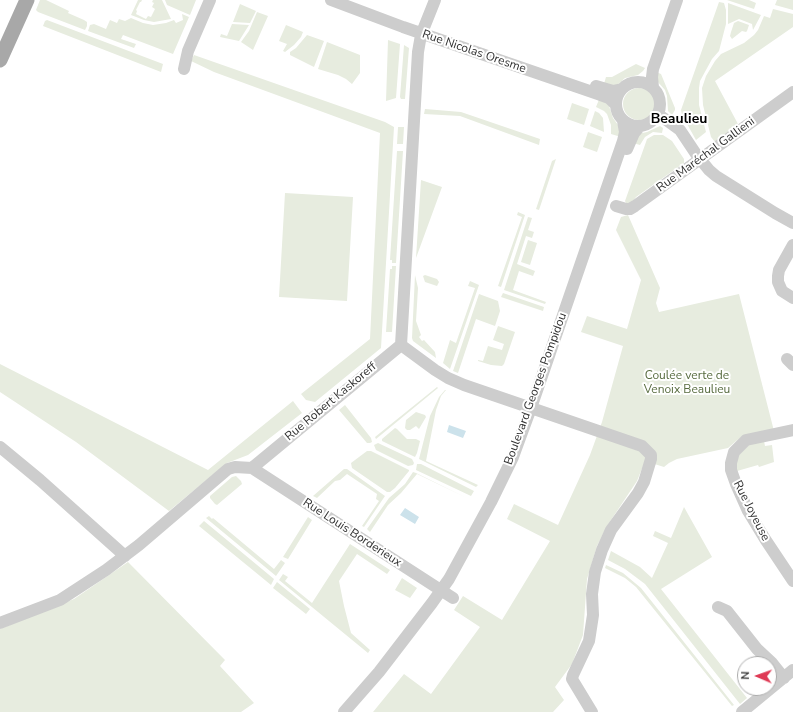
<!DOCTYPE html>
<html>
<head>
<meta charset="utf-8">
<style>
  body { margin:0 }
  #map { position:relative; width:793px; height:712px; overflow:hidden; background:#fff; font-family:"Nunito Sans",sans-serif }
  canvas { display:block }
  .north { position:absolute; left:737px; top:656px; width:40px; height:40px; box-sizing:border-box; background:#fff; border:1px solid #acacac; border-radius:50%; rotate:272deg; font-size:11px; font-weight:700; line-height:16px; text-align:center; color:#303030 }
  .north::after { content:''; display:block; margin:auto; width:14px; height:18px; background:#df3a55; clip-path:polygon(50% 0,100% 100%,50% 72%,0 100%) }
</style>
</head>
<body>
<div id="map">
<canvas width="793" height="712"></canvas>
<div class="north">N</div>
</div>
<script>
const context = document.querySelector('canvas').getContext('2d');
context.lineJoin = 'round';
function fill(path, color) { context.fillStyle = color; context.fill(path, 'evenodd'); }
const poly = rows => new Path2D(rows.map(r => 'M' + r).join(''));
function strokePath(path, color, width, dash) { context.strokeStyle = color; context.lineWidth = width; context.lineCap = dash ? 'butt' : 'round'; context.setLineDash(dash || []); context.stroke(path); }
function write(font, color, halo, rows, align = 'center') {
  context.font = font + ' "Nunito Sans",sans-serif'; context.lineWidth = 4; context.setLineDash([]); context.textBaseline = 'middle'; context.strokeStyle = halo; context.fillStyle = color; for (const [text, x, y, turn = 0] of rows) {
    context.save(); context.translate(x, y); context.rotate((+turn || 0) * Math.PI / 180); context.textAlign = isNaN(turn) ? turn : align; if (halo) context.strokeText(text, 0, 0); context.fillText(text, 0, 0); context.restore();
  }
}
const green = poly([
  [40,0,46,0,69,11,68,13,84,20,87,22,87,26,85,30,38,12,36,10],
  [138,0,142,0,141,2,140,2,136,10,137,11,136,14,146,19,148,16,151,17,155,9,152,7,154,3,152,2,153,0,162,0,171,19,154,22,144,20,131,15],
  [165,0,196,0,190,15,167,5],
  [727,0,749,0,756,3,754,9],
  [777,0,793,0,793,10,775,5],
  [719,2,724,3,726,10,726,24,719,51,712,59,700,81,699,88,699,105,706,132,696,140,682,115,681,110],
  [728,3,761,15,753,30,752,24,739,19,728,24],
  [240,4,256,11,250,23,233,22],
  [773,9,793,14,793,27,715,81,738,124,715,142,711,137,703,105,702,88,706,76,715,61,721,54,744,43,754,35,758,30,764,16,770,18],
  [257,12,268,16,253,50,241,42,249,31],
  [182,14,189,17,173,54,123,35,121,39,136,44,134,48,88,31,90,25,94,24,106,29,110,20,117,23,119,19,125,21,131,18,143,23,153,25,166,23,174,20,176,23,183,20],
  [47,20,163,64,161,72,43,26,45,21],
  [738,21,749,25,747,31,746,32,742,31,732,39,730,36,731,32,734,23],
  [232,24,249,25,239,41,220,37,221,34,227,36],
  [286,25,303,32,301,37,294,45,285,52,283,51,287,44,279,41],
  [307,35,324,41,314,67,290,55,290,52,296,48],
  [388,40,400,44,396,98,386,101],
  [327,42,360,55,360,73,352,84,346,79,338,75,318,69],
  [404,45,409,48,405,99,401,99,400,97],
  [194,55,385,122,394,127,381,348,315,402,306,400,301,394,370,339,380,133,214,72,191,61],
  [636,64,645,68,643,71,638,75,625,78,615,87,603,87,606,77,612,77],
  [656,72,661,74,675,108,675,110,672,115,668,111,667,96,665,90,657,81],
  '623 104a16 16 0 1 1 32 0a16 16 0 1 1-32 0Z',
  [600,97,608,103,613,118,618,125,621,137,611,134,611,125,607,114,604,111,596,107],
  [572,103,589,109,584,125,567,119],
  [425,109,461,112,540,139,539,145,460,116,424,114],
  [595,111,599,113,603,118,604,132,590,126],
  [660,126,663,128,662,133,653,132,645,137,640,145,633,143,638,134,647,132],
  [398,127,404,127,403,144,397,144],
  [588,132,602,137,597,152,583,147],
  [654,135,663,135,672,141,684,159,684,163,636,197,632,203,626,203,625,201,646,142,647,139],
  [397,151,403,151,396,263,392,263,392,260,390,260],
  [556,159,539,210,536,209,552,161],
  [421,180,442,187,416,258],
  [285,193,353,197,347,301,279,297],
  [518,212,525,215,501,287,498,286,522,217,517,215],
  [628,215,660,288,656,303,659,312,739,294,774,431,742,436,728,448,677,459,669,463,664,467,645,461,637,481,607,526,597,546,587,579,583,635,572,664,555,687,564,700,553,712,373,712,404,674,431,694,480,627,454,610,463,596,502,620,550,541,507,519,514,504,558,525,590,455,602,422,623,346,581,332,587,316,627,329,641,280,616,230,621,217],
  [528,217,532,218,528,230,534,232,532,238,526,236,517,264,535,271,533,276,519,271,513,290,546,302,545,304,504,290],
  [528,240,537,243,530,265,521,262],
  [392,266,396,266,392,332,386,332,390,269,392,269],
  [415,275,418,288,416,321,421,335,419,337,422,341,424,340,435,352,436,358,413,341,412,338],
  [425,275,437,279,439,282,437,286,425,282,423,276],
  [470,281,479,285,450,369,443,363,450,340,456,343,475,288,468,286],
  [503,293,544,307,543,311,501,297],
  [479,294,498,301,500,311,495,326,476,319,458,373,453,371],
  [498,326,515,332,504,364,502,366,491,365,478,361,478,360,483,361,488,346,502,350,504,344,493,340],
  [0,364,208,470,293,401,302,413,248,455,227,463,169,511,76,442,0,392],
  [437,387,438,388,376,439,375,437],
  [445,390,446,390,441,396,436,410,426,461,478,485,476,487,419,459,430,416,439,397],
  [345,405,371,438,372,442,370,443,367,443,339,410],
  [416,412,425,415,426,417,419,429,416,426,410,430,407,430,405,428,406,420],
  [395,428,397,429,407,439,416,439,420,441,417,453,415,457,382,441,382,439],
  [764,441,765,446,772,445,774,462,759,467,758,465,737,471,736,464,739,455,749,445],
  [378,443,412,459,414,463,413,465,408,466,376,450,374,445],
  [367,451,371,451,409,470,409,471,395,488,390,492,387,492,352,468,351,463],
  [417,464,421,464,474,491,471,496,416,470],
  [344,469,347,469,385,496,364,527,362,526,379,501,376,499,377,494,347,474,340,480,335,481,317,498,313,496],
  [413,472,416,473,469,499,417,474,401,493,388,505,370,532,367,529,389,498,405,484],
  [236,476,241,481,242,484,217,505,215,504,210,498,210,496,232,477],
  [684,507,712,557,661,589,747,698,740,704,645,584,625,569,608,560,611,551,640,567,652,578,668,543,653,536,655,531,671,538],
  [209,516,212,519,213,518,274,569,281,560,285,563,276,576,206,518],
  [308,517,312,520,288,559,283,557],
  [204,521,274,579,271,585,199,526],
  [350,544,390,570,387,574,357,554,339,581,344,606,351,633,370,650,368,653,279,580,283,574,288,577,285,581,312,603],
  [128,562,225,660,220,666,254,703,241,712,0,712,0,629,74,599],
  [606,565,623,573,641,588,734,705,732,706,636,587,625,578,605,568],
  [402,578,417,588,410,598,395,590],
  [277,582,310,609,306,614,273,588]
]);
const water = poly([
  [449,425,466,431,463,438,447,432],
  [405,508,419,517,415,524,400,515]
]);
const minor = poly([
  [331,0,403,27,598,94,609,98,616,105],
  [184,69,188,51,210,0],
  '616 104a22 22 0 1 1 44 0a22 22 0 1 1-44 0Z',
  [596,86,613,91,622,89],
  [653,87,652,77,653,69,677,0],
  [658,114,680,130,696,154,709,170,716,176,775,213,793,223],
  [627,149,634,133,640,126],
  [616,206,626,209,630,209,635,206,793,92],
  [793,245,779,270,778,276,778,282,782,291,793,298],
  [401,345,435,370,448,378,464,385,642,446,651,455,651,459,644,482,638,493,611,530,602,550,595,572,592,594,593,615,589,641,573,675,572,679,592,712],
  [787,359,793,365],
  [793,430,746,440,734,452,731,463,731,470,736,484,748,511,765,539,793,581],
  [0,447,40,480,125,556],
  [252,468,453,598],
  [718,607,727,611,757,649,772,663,784,678],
  [0,623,60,600,106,570,139,545,228,469,235,467,252,468,401,345,418,52,421,35,435,0],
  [344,712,379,672,432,603,449,579,491,502,513,457,531,408,623,141,625,132,623,121],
  [742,712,793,670]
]);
const major = poly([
  [0,60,27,0]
]);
const streetNames = [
  ["Rue Nicolas Oresme",474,52,19],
  ["Rue Maréchal Gallieni",706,155,-36],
  ["Boulevard Georges Pompidou",536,389,-70],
  ["Rue Robert Kaskoreff",331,402,-40],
  ["Rue Joyeuse",751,511,63],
  ["Rue Louis Borderieux",352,533,33]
];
const parkNames = [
  ["Coulée verte de",687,376],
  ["Venoix Beaulieu",687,390]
];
const quarterNames = [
  ["Beaulieu",679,120]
];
fill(green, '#e7ecdf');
fill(water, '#cce2eb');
strokePath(minor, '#cdcdcd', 12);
strokePath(major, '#a8a8a8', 15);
write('12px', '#303030', '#fff', streetNames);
write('12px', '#576b3f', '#fff', parkNames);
write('bold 14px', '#000', '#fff', quarterNames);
</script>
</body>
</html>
